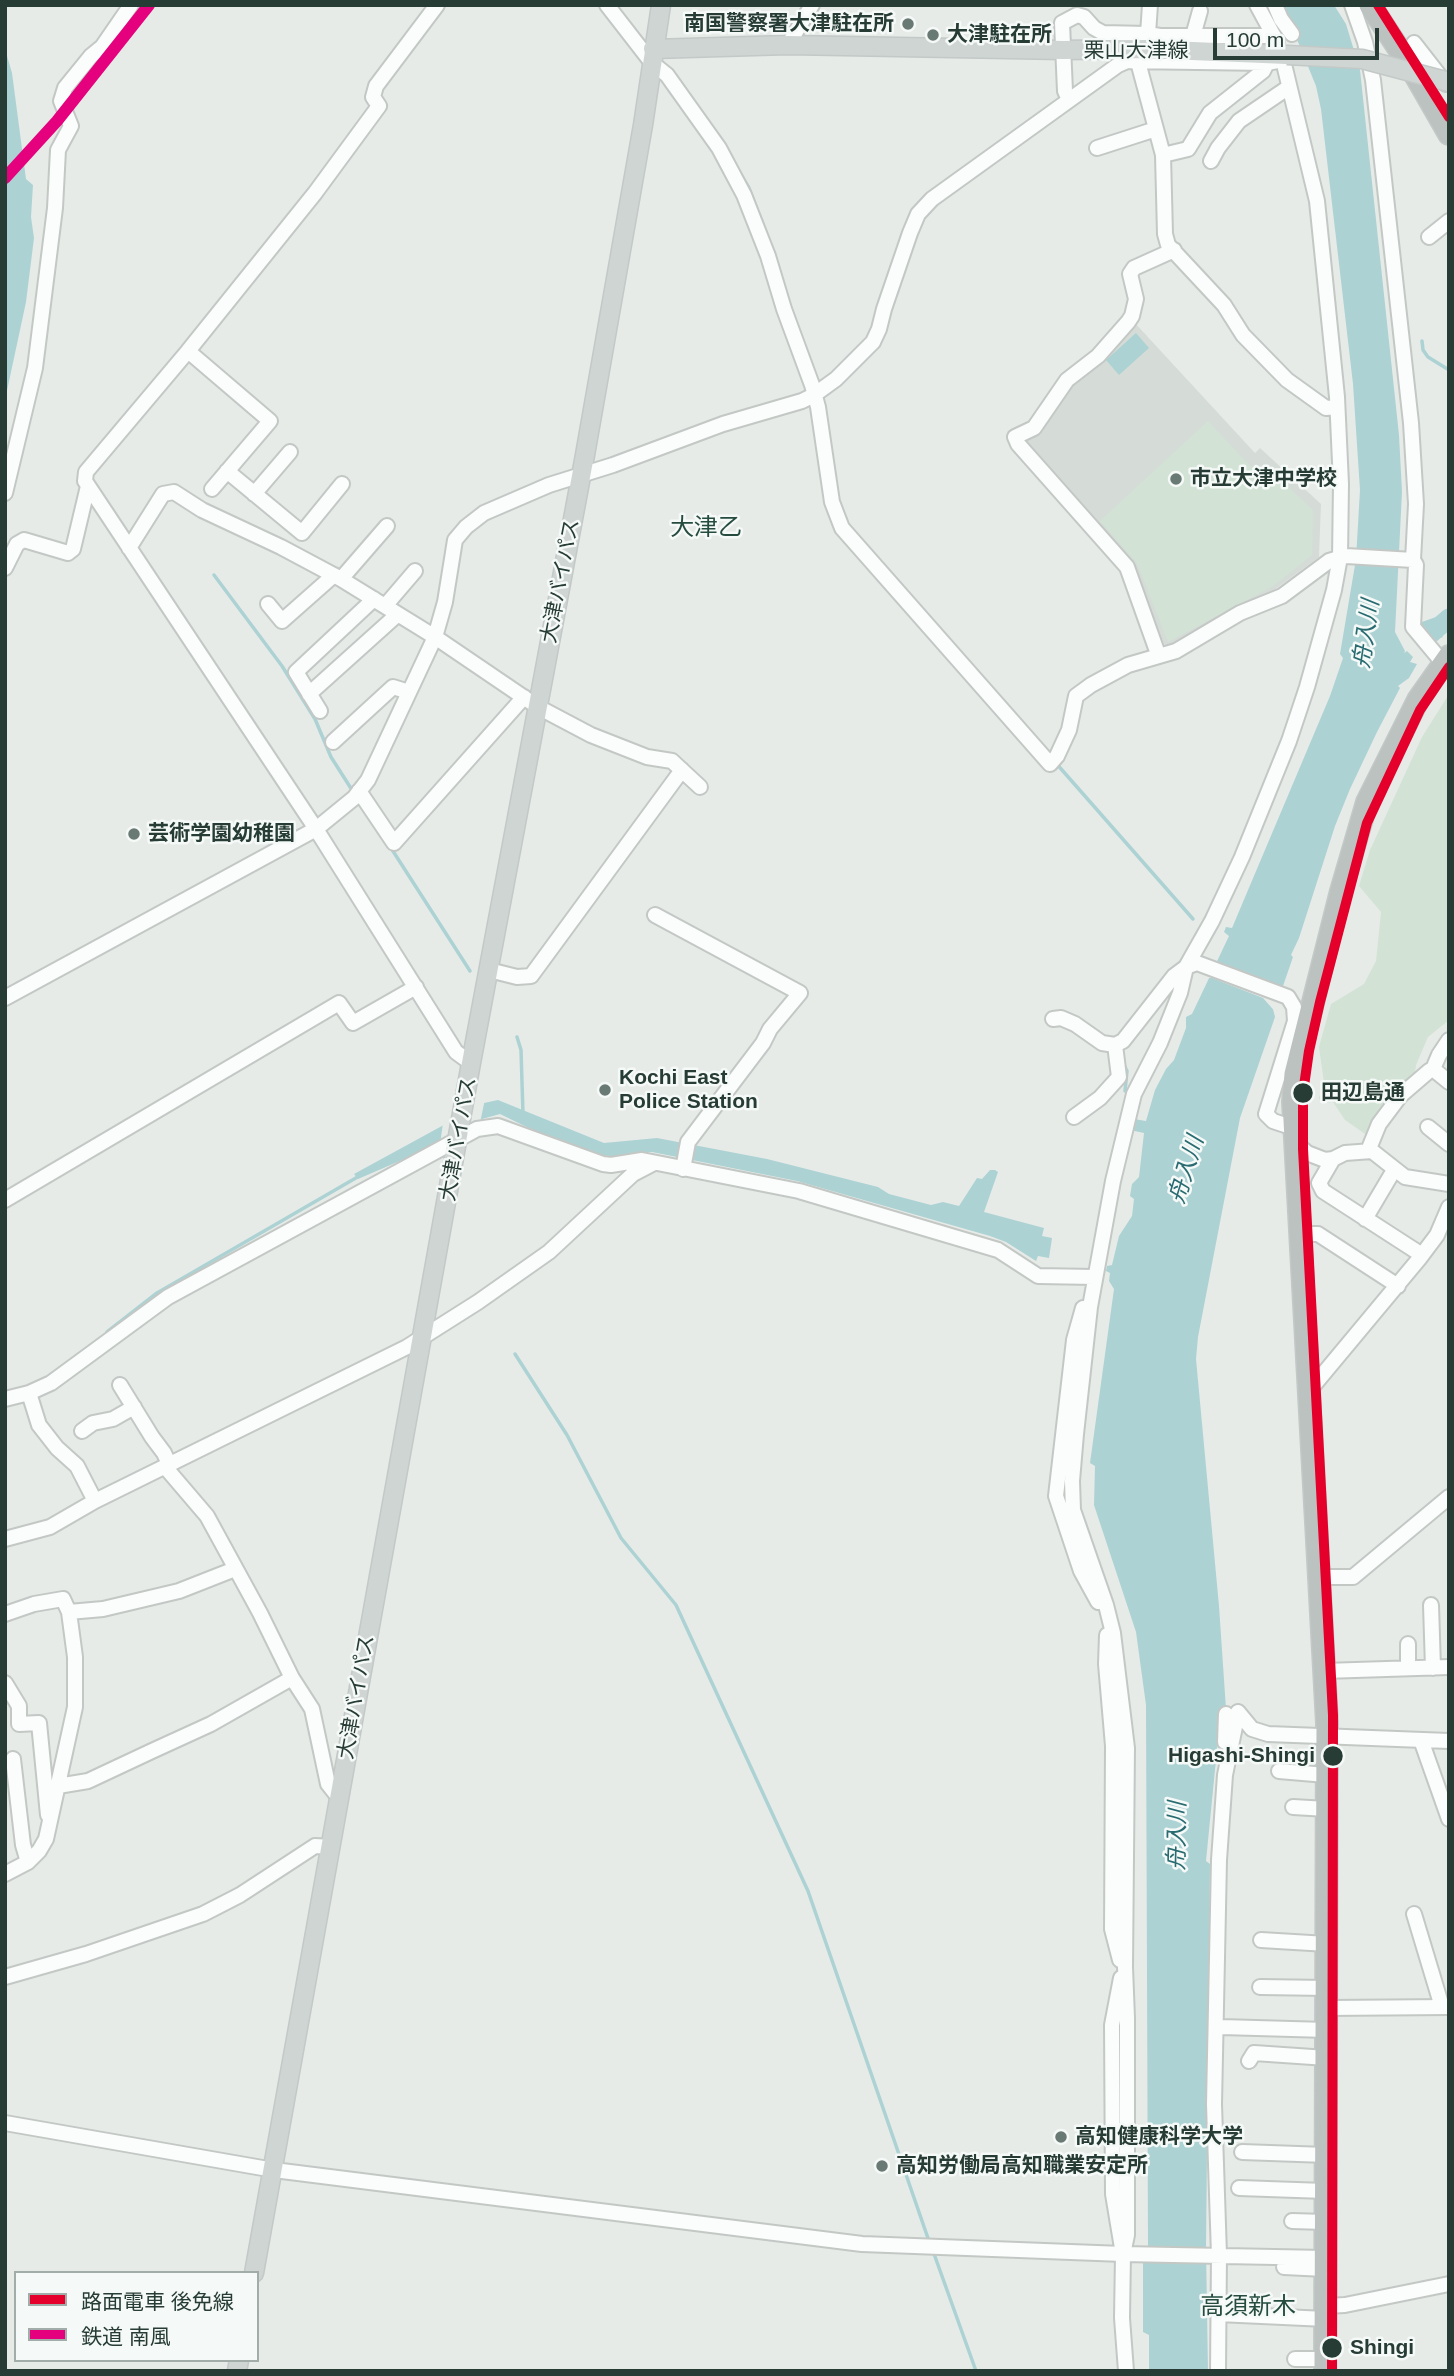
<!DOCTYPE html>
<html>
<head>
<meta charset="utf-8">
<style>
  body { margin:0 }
  #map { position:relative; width:1454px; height:2376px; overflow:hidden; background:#e6ebe8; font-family:Helvetica,"Noto Sans JP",sans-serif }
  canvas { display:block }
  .frame { position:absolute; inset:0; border:7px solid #263c34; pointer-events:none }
  .legend { position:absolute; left:14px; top:2271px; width:245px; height:91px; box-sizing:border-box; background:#f5f9f7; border:2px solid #a2ada9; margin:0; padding:9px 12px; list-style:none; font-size:21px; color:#263c34 }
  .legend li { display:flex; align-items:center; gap:14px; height:35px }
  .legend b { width:35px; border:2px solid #a2ada9 }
  .scale { position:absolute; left:1213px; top:28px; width:166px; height:32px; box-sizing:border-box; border:4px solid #263c34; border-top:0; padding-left:9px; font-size:21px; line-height:24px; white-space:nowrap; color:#263c34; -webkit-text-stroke:5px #f5f9f7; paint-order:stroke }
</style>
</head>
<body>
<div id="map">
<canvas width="1454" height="2376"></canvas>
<div class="frame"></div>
<ul class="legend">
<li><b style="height:9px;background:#e4002b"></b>路面電車 後免線</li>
<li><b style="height:9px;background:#e5007d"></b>鉄道 南風</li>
</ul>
<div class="scale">100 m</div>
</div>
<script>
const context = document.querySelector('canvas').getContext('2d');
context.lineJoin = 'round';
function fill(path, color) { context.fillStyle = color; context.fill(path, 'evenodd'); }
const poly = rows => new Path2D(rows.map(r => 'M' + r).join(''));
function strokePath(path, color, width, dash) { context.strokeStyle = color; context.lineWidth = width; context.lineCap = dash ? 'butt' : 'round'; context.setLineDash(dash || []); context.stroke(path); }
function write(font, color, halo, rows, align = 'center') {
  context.font = font + ' Helvetica,"Noto Sans JP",sans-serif'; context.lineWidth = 5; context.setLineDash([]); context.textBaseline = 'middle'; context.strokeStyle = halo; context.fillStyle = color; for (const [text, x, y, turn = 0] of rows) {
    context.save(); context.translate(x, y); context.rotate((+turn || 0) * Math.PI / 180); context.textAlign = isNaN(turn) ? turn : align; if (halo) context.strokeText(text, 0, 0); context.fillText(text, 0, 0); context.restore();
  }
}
const built = poly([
  [1134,322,1255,453,1260,448,1321,504,1319,557,1270,593,1168,646,1164,644,1134,566,1024,439,1063,393]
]);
const green = poly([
  [1208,421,1264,481,1273,473,1313,510,1312,555,1273,586,1168,642,1137,563,1100,521],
  [1449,694,1449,1020,1428,1037,1416,1065,1414,1080,1368,1136,1345,1120,1333,1102,1322,1103,1319,1098,1324,1083,1319,1047,1331,1004,1364,984,1376,961,1381,912,1359,886,1370,850,1422,737]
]);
const water = poly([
  [1283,5,1334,5,1346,24,1360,70,1399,435,1402,492,1395,632,1405,651,1404,653,1407,651,1413,657,1410,662,1417,664,1409,678,1398,686,1400,688,1377,732,1350,789,1335,826,1299,938,1291,955,1293,957,1283,986,1273,1009,1275,1017,1240,1118,1198,1337,1196,1359,1219,1606,1226,1709,1221,1709,1206,1861,1210,1864,1206,2248,1208,2371,1149,2371,1149,2335,1143,2332,1143,2260,1148,2246,1146,1705,1136,1632,1094,1505,1095,1466,1090,1463,1114,1289,1109,1281,1110,1273,1106,1271,1107,1266,1112,1265,1119,1236,1132,1216,1134,1199,1130,1196,1132,1184,1139,1177,1144,1133,1130,1130,1134,1119,1146,1121,1155,1090,1166,1069,1174,1060,1186,1028,1186,1017,1192,1014,1229,936,1224,932,1226,927,1232,928,1330,696,1343,658,1340,654,1356,559,1360,490,1353,384,1321,109,1316,86],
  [5,49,12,73,26,179,33,185,31,217,34,238,26,302,5,400],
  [1136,333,1149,348,1119,375,1106,360],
  [1449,608,1449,618,1436,629,1443,637,1430,642,1419,623,1436,617],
  [498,1100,604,1143,657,1138,767,1159,878,1187,889,1194,931,1205,943,1202,959,1206,977,1178,982,1179,990,1170,995,1170,998,1172,984,1212,1044,1228,1042,1236,1052,1238,1049,1258,1038,1256,1036,1261,1006,1242,990,1236,797,1181,652,1152,639,1152,613,1157,592,1153,539,1133,500,1114,482,1119,402,1160,358,1179,354,1174,484,1103]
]);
const pier = poly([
  [1213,960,1287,988,1276,1010,1279,1016,1263,998,1212,978,1205,978],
  [485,1099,480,1123,440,1144,443,1123]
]);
const stream = poly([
  [741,175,749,188,763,225],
  [1422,341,1423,350,1428,357,1449,370],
  [214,575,282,666,315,719,331,757,352,790],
  [1055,762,1193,919],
  [391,848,470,971],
  [517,1037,521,1050,523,1114],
  [1123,1063,1127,1071,1125,1091],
  [107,1332,157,1293,361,1175],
  [515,1354,567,1435,621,1538,676,1605,808,1891,930,2244],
  [933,2251,976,2371]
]);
const river = poly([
  [1426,638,1449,618]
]);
const minor = poly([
  [437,5,376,86,373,97,379,106,315,193,188,351,86,472,85,481,316,829,456,1052,471,1063],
  [607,5,652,63,667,75,719,148,744,195,768,256,784,309,812,385,818,407,832,502,842,528,1050,764,1057,756,1069,730,1076,696,1091,685,1128,665,1176,651,1240,613,1282,596,1329,561,1346,556,1413,560],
  [1257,5,1277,42],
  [1275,5,1281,19,1292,34],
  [1352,5,1365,42,1373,80,1411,423,1416,504,1413,560,1416,565,1413,627,1443,663],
  [1148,34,1160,36,1274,36],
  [1193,36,1200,11],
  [1414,43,1446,84],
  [788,45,812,5],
  [1138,62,1163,155],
  [1069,100,1065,91,1062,23,1077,15,1084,17,1094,28,1103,33,1148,34,1150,5],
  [1097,148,1156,129],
  [1211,161,1218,148,1239,121,1289,87],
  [1429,237,1449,221],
  [188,351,270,421,212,489],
  [227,471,302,533,342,484],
  [5,493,35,368,55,208,58,150,71,126,61,101,65,88,91,56,102,47,131,5],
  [254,494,290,452],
  [129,548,163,494,174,492,202,510,281,547,341,579,435,637,538,707,591,735,647,757,672,761,700,787],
  [5,568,17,544,24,540,68,553,73,549,88,486],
  [341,579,387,526],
  [268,604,282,621,334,575],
  [385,606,415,571],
  [1158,654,1127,567,1018,444,1015,437,1034,428,1067,380,1098,356,1128,322,1132,316,1136,299,1130,274,1134,268,1174,250],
  [309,694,398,614],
  [320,711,296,672,374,599],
  [333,742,393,687,409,692],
  [359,791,394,843,524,697],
  [655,915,800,993,770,1029,763,1043,688,1142,683,1169],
  [489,970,517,977,531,976,682,770],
  [5,998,316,829,354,798,368,780,435,637,445,602,455,540,466,527,484,513,549,485,613,465,723,424,802,401,814,395,836,379,873,342,879,329,884,309,910,233,918,214,932,199,1118,65,1127,61,1267,63,1263,71,1210,113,1188,149,1163,155,1165,234,1168,245,1224,305,1243,335,1287,380,1326,408,1336,407],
  [1053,1019,1061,1018,1075,1024,1102,1043,1115,1045,1123,1041,1174,976,1186,967,1197,963,1288,997,1294,1007,1295,1021,1266,1114,1273,1121,1294,1128],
  [1433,1069,1439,1055,1449,1040],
  [1074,1117,1100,1098,1119,1077,1115,1045],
  [1428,1127,1449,1144],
  [1295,1142,1307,1153,1325,1160,1333,1159,1345,1153,1372,1151,1405,1177,1449,1184],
  [1368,1151,1379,1124,1400,1096,1429,1071,1433,1069,1449,1082],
  [1333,1159,1319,1183,1323,1191,1422,1255],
  [5,1200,339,1003,353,1023,416,987],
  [1365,1219,1394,1170],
  [1300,1234,1318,1234,1398,1286],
  [1083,1308,1074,1340,1056,1496,1081,1571,1098,1602],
  [120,1385,152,1437,164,1453,170,1466],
  [1309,1391,1419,1259,1437,1235,1449,1207],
  [29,1393,39,1425,57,1448,77,1466,95,1501],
  [5,1399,29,1393,51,1383,168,1297,477,1129,498,1126,603,1164,611,1165,642,1160,799,1191,998,1250,1038,1276,1094,1277],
  [82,1431,93,1423,113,1419,134,1407],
  [166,1468,207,1516,260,1613,292,1678,312,1709,328,1784,339,1798],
  [5,1539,50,1527,95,1501,407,1347,478,1302,549,1252,633,1174,654,1163],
  [1319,1577,1353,1577,1449,1497],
  [1431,1605,1433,1668],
  [5,1614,34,1604,63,1599,69,1612],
  [1107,1635,1106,1664,1113,1746,1112,1929,1120,1960],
  [1408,1644,1408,1668],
  [1324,1671,1449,1667],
  [5,1683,19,1706,19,1724,39,1723,48,1815],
  [1238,1712,1252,1729,1268,1734,1449,1741],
  [1421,1740,1449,1819],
  [1225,1742,1226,1714],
  [13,1759,23,1845,28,1862],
  [1279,1771,1326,1775],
  [58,1786,88,1781,152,1751,211,1724,292,1678],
  [1293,1807,1327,1809],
  [5,1874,28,1862,39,1851,46,1839,75,1707,75,1657,69,1612,103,1609,179,1591,235,1569],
  [1414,1914,1442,2007],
  [1261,1940,1327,1944],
  [5,1977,86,1954,203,1914,240,1895,315,1846,331,1847],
  [1121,1978,1112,2025,1113,2194,1123,2254,1122,2318,1126,2371],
  [1260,1987,1327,1988],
  [1327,2008,1449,2007],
  [1221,2027,1327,2030],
  [1249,2061,1254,2053,1327,2058],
  [5,2123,274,2170,862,2244,1123,2254,1325,2258],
  [1242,2152,1326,2155],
  [1239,2188,1325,2191],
  [1292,2221,1325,2222],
  [1123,2254,1127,2235,1127,2018,1125,1967,1127,1748,1113,1633,1106,1605,1073,1510,1072,1481,1076,1434,1090,1307,1113,1181,1134,1094,1160,1043,1180,993,1186,967,1212,921,1242,857,1289,741,1307,687,1334,590,1340,557,1341,484,1337,397,1317,201,1283,60,1267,63],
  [1284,2267,1325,2269],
  [1325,2306,1345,2305,1449,2284],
  [1218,2314,1326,2319],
  [1295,2359,1325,2359],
  [1218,2371,1219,2255,1214,2104,1219,1860,1225,1775,1238,1712]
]);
const major = poly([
  [653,49,788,45,1063,50,1145,49,1287,55],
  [254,2273,471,1063,585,455,643,125,661,5],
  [237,2371,239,2360]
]);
const highway = poly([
  [1370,5,1410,66,1449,134],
  [1325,2371,1327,1723,1293,1102,1295,1074,1341,891,1367,802,1418,700,1449,656]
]);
const majorBridge = poly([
  [1287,55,1362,59,1449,82]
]);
const rail1 = poly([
  [5,178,57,121,149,5]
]);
const tram1 = poly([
  [1378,5,1449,117],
  [1332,2371,1333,1715,1303,1149,1303,1093,1309,1051,1320,1002,1367,823,1420,710,1449,667]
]);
const markers = [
  [908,24,7,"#697973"],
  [933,35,7,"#697973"],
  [1176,479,7,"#697973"],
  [134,834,7,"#697973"],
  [605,1090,7,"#697973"],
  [1303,1093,11,"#263c34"],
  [1333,1756,11,"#263c34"],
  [1061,2137,7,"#697973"],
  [882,2166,7,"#697973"],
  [1332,2348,11,"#263c34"]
];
const poiNames = [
  ["南国警察署大津駐在所",894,24,"right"],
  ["大津駐在所",947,35],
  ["市立大津中学校",1190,479],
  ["芸術学園幼稚園",148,834],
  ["Kochi East",619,1078],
  ["Police Station",619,1102],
  ["高知健康科学大学",1075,2137],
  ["高知労働局高知職業安定所",896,2166]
];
const streetNames = [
  ["栗山大津線",1136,51],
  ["大津バイパス",561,581,-79],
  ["大津バイパス",459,1139,-80],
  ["大津バイパス",357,1697,-80]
];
const stopNames = [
  ["田辺島通",1321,1093],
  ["Higashi-Shingi",1315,1756,"right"],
  ["Shingi",1350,2348]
];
const waterNames = [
  ["舟入川",1367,634,-82],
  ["舟入川",1187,1170,-73],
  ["舟入川",1178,1836,-89]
];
const quarterNames = [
  ["大津乙",706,528],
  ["高須新木",1248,2307]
];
fill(built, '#d5dcd8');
fill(green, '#d2e2d5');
fill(water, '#add2d3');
fill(pier, '#e6ebe8');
strokePath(stream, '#add2d3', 3.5);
strokePath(river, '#add2d3', 19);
strokePath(minor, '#c3c8c5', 18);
strokePath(major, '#c3c9c7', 21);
strokePath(highway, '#c3c9c7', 24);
strokePath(minor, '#fbfcfc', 14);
strokePath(major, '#cfd5d3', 18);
strokePath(highway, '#bcc2c0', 21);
strokePath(majorBridge, '#c3c9c7', 21, []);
strokePath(majorBridge, '#cfd5d3', 18);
strokePath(rail1, '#e5007d', 12);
strokePath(tram1, '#e4002b', 10);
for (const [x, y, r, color] of markers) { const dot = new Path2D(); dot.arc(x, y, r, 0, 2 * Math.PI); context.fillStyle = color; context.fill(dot); strokePath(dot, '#f5f9f7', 2.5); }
write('bold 21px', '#263c34', '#f5f9f7', poiNames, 'left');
write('21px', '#263c34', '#f5f9f7', streetNames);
write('bold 21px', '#263c34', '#f5f9f7', stopNames, 'left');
write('italic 23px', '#286b71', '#f5f9f7', waterNames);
write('24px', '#254c3f', '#f5f9f7', quarterNames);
</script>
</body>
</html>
